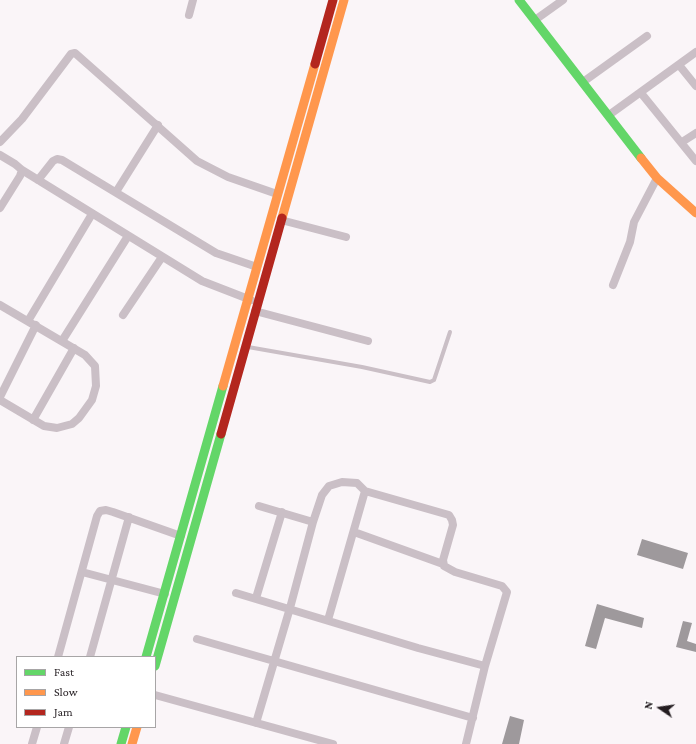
<!DOCTYPE html>
<html>
<head>
<meta charset="utf-8">
<style>
  body { margin:0 }
  #map { position:relative; width:696px; height:744px; overflow:hidden; background:#faf5f8; font-family:"Crimson Pro",serif }
  canvas { display:block }
  .legend { position:absolute; left:16px; top:656px; width:140px; height:72px; box-sizing:border-box; background:#fff; border:1px solid #a7a5a6; margin:0; padding:5px 7px; list-style:none; font-size:12px; color:#241d21 }
  .legend li { display:flex; align-items:center; gap:8px; height:20px }
  .legend b { width:20px; border:1px solid #a7a5a6 }
  .north { position:absolute; left:640px; top:688px; width:40px; height:40px; -webkit-text-stroke:3px #fff; paint-order:stroke; rotate:283deg; font-size:11px; font-weight:700; line-height:16px; text-align:center; color:#241d21 }
  .north::after { content:''; display:block; margin:auto; width:14px; height:18px; background:#241d21; clip-path:polygon(50% 0,100% 100%,50% 72%,0 100%) }
</style>
</head>
<body>
<div id="map">
<canvas width="696" height="744"></canvas>
<ul class="legend">
<li><b style="height:5px;background:#63d668"></b>Fast</li>
<li><b style="height:5px;background:#ff974d"></b>Slow</li>
<li><b style="height:5px;background:#b3261e"></b>Jam</li>
</ul>
<div class="north">N</div>
</div>
<script>
const context = document.querySelector('canvas').getContext('2d');
context.lineJoin = 'round';
function fill(path, color) { context.fillStyle = color; context.fill(path, 'evenodd'); }
const poly = rows => new Path2D(rows.map(r => 'M' + r).join(''));
function strokePath(path, color, width, dash) { context.strokeStyle = color; context.lineWidth = width; context.lineCap = dash ? 'butt' : 'round'; context.setLineDash(dash || []); context.stroke(path); }
const building = poly([
  [642,539,688,553,683,569,637,555],
  [597,604,644,618,642,628,605,618,596,649,585,646],
  [683,621,692,623,687,641,696,644,696,652,676,647],
  [510,716,524,720,519,744,502,744]
]);
const lane = poly([
  [248,347,362,367,430,382,434,380,450,332]
]);
const street = poly([
  [189,15,193,0],
  [535,20,563,0],
  [679,65,696,86],
  [583,82,647,36],
  [641,93,696,161],
  [609,115,696,52],
  [0,142,22,119,68,58,71,54,75,53,197,161,228,177,277,194],
  [682,142,696,133],
  [0,155,15,164,22,170,20,176,0,208],
  [22,170,202,281,251,300],
  [38,180,53,161,57,159,62,160,216,253,257,267],
  [116,192,158,125],
  [281,220,346,237],
  [613,285,630,242,634,222,657,178],
  [0,305,85,355,95,366,96,386,92,400,79,418,72,424,57,428,44,426,0,400],
  [255,311,368,341],
  [123,315,162,257],
  [28,321,92,214],
  [62,341,128,236],
  [0,397,36,325],
  [33,420,74,348],
  [259,506,313,522],
  [354,532,443,564],
  [82,572,165,594],
  [236,593,418,648,485,666],
  [256,598,282,512],
  [328,620,365,491,449,515,452,520,453,525,443,560,444,566,455,572,502,586,507,592,485,666,466,744],
  [197,639,473,718],
  [58,657,97,516,100,511,106,510,113,512,181,536],
  [90,657,129,517],
  [155,695,333,744],
  [256,723,290,608,313,522,322,495,329,486,342,482,357,483,365,491],
  [32,744,37,727],
  [64,744,69,727]
]);
const fast = poly([
  [519,0,641,158],
  [146,657,223,386],
  [155,666,221,434],
  [121,744,126,727]
]);
const slow = poly([
  [641,158,657,178,696,213],
  [282,218,344,0],
  [223,386,315,64],
  [132,744,137,727]
]);
const jam = poly([
  [315,64,333,0],
  [221,434,282,218]
]);
fill(building, '#9e999c');
strokePath(lane, '#cabfc6', 4);
strokePath(street, '#cabfc6', 8);
strokePath(fast, '#63d668', 9);
strokePath(slow, '#ff974d', 9);
strokePath(jam, '#b3261e', 9);
</script>
</body>
</html>
